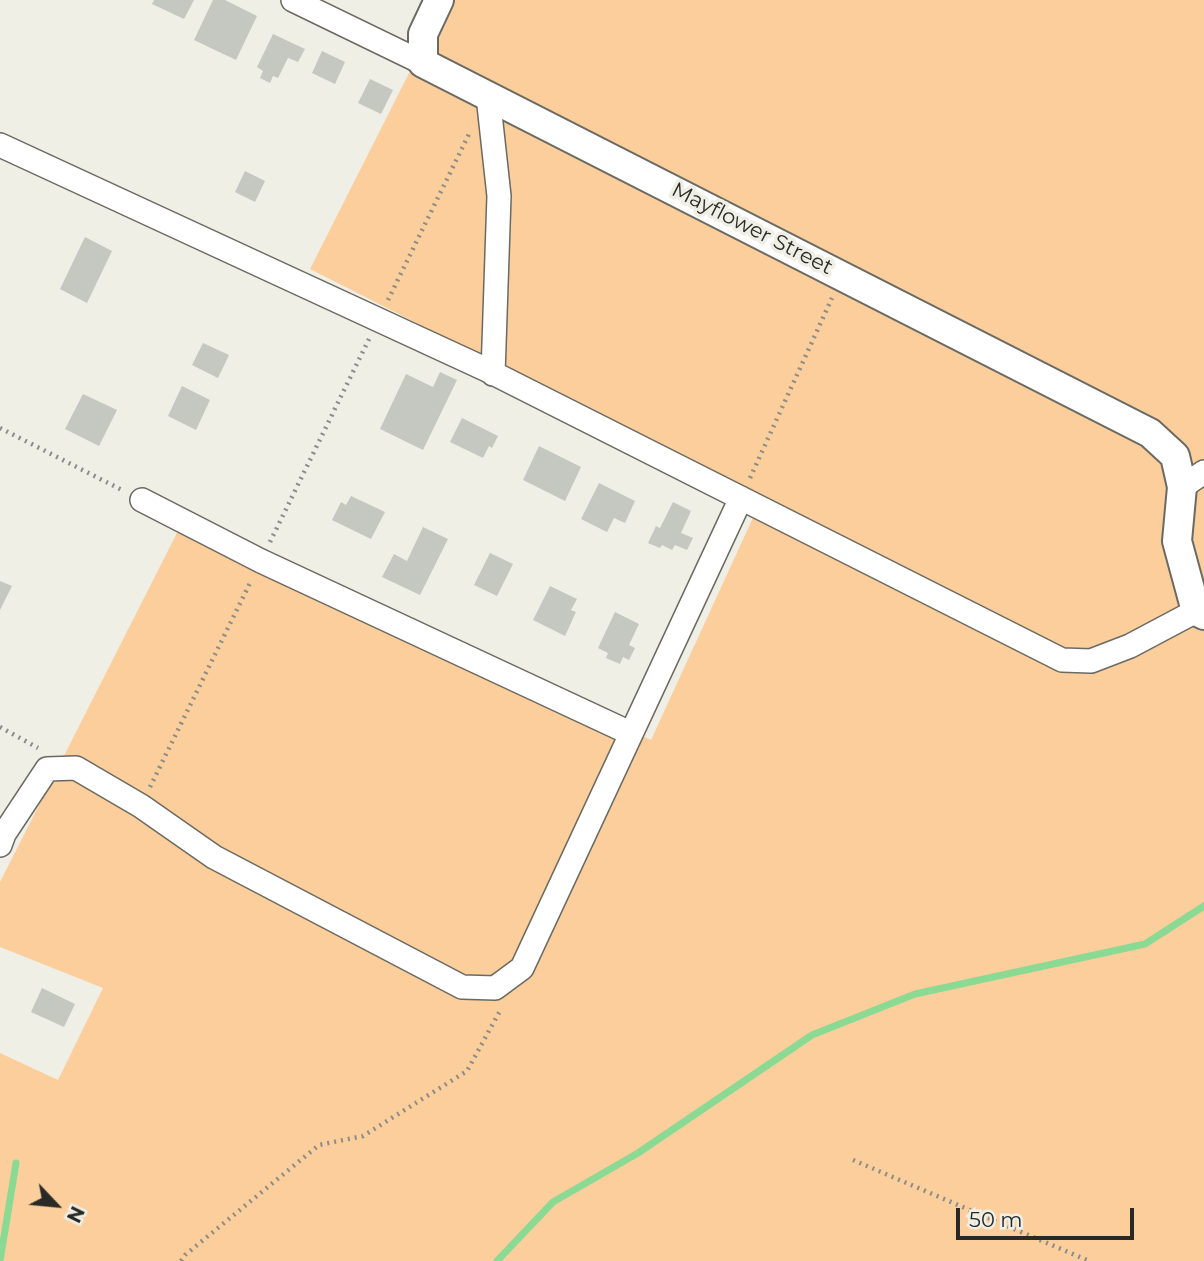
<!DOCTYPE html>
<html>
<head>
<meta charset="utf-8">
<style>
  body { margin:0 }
  #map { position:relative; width:1204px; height:1261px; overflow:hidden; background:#efefe6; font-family:Montserrat,sans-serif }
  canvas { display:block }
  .north { position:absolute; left:21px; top:1170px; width:70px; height:70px; -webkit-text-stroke:5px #efefe6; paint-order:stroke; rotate:116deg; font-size:19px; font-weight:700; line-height:28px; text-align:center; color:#292926 }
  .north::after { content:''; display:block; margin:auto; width:24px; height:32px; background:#292926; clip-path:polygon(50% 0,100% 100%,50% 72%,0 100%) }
  .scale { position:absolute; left:956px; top:1208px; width:178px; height:32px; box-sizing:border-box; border:4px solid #292926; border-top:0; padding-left:9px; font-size:21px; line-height:24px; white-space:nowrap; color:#292926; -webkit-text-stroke:5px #efefe6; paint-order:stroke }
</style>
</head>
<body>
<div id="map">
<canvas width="1204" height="1261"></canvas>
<div class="north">N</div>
<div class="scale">50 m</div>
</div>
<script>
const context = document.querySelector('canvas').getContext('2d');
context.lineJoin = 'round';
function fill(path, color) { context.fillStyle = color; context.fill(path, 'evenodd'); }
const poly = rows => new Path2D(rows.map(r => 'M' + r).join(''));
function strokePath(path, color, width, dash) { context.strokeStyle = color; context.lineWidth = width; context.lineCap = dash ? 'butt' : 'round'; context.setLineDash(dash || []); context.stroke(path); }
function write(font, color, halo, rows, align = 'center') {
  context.font = font + ' Montserrat,sans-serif'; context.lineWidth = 7; context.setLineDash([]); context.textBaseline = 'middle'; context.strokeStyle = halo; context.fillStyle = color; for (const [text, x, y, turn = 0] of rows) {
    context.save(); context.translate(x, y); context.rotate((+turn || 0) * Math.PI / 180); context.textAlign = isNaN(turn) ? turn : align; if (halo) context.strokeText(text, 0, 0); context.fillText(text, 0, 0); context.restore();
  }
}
const green = poly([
  [446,0,1204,0,1204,1261,0,1261,0,1053,58,1080,103,988,0,947,0,882,181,525,651,740,762,498,310,269]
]);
const stream = poly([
  [0,1261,16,1163],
  [497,1261,553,1202,638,1153,812,1035,915,994,1145,944,1204,906]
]);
const building = poly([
  [154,0,194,0,184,19,152,4],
  [213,0,225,0,257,16,236,60,194,40],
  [273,34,305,49,298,62,288,58,278,78,273,76,270,83,260,78,263,71,257,67],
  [322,51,345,62,335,84,312,73],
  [370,79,393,90,381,114,358,103],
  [245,171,265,181,255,202,235,192],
  [85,237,112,251,87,303,60,289],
  [203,343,229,355,218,378,192,365],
  [440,372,457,380,423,450,380,429,406,374,433,387],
  [182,386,210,400,196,430,168,416],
  [83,394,117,410,99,446,65,429],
  [462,418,498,436,492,448,489,446,483,458,450,442],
  [539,446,581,467,565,501,523,480],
  [599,483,635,501,625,523,614,518,607,532,581,519],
  [351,496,385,512,371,539,332,520,341,502,346,505],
  [673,502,691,511,681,533,693,538,687,550,675,545,672,550,662,545,660,548,648,543,656,526,660,528],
  [423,527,448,539,420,595,382,577,394,554,407,561],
  [490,553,513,564,497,596,474,585],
  [0,581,12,586,0,610],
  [550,586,577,599,571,610,576,612,565,636,533,620],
  [615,612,639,624,629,645,635,648,629,660,623,657,620,664,606,658,608,653,598,648],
  [42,988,75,1004,64,1027,31,1012]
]);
const path = poly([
  [388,300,469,134],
  [0,428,122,490],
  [750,478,832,298],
  [270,542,369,339],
  [0,727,38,748],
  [150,787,251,581],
  [853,1160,1089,1261],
  [181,1261,185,1255,319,1145,363,1136,467,1071,501,1009]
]);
const minor = poly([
  [293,0,423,63],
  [488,96,499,196,493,374],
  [0,145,485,369,1062,660,1091,661,1130,646,1196,611],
  [1182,487,1204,472],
  [142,500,261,561,630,733],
  [0,845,4,834,47,769,76,768,141,806,214,857,462,987,495,988,522,968,741,498]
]);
const tertiary = poly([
  [439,0,423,34,423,63,1150,433,1175,456,1182,487,1177,541,1196,611,1204,615]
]);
const streetNames = [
  ["Mayflower Street",752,229,27]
];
fill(green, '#fcce9b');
strokePath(stream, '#8bda94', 7);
fill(building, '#c4c8c0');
strokePath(minor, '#6a6a63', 26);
strokePath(tertiary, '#6a6a63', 32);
strokePath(path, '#8d8d87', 4.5, [2, 5]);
strokePath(minor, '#fff', 23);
strokePath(tertiary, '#fff', 28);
write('21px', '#292926', '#efefe6', streetNames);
</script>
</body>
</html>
